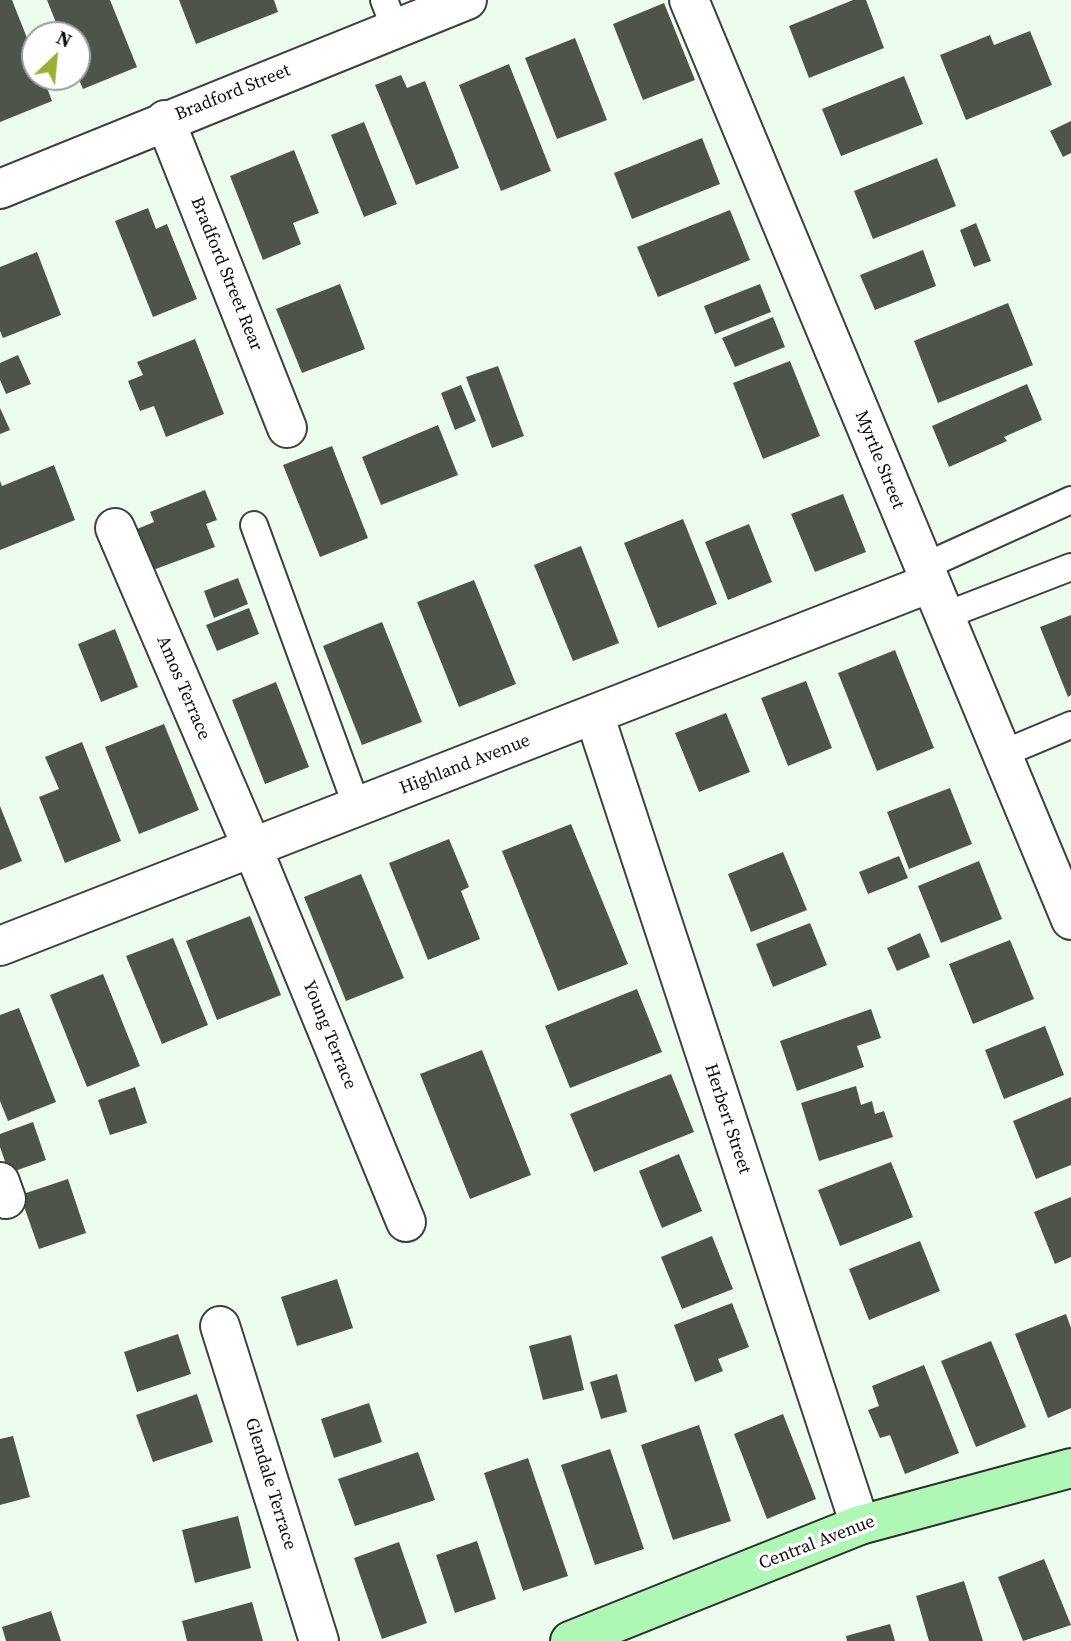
<!DOCTYPE html>
<html>
<head>
<meta charset="utf-8">
<style>
  body { margin:0 }
  #map { position:relative; width:1071px; height:1641px; overflow:hidden; background:#edfded; font-family:"Source Serif 4",serif }
  canvas { display:block }
  .north { position:absolute; left:21px; top:21px; width:70px; height:70px; box-sizing:border-box; background:#fff; border:2px solid #9e9e9e; border-radius:50%; rotate:26deg; font-size:19px; font-weight:700; line-height:28px; text-align:center; color:#0c0c0c }
  .north::after { content:''; display:block; margin:auto; width:24px; height:32px; background:#9cae33; clip-path:polygon(50% 0,100% 100%,50% 72%,0 100%) }
</style>
</head>
<body>
<div id="map">
<canvas width="1071" height="1641"></canvas>
<div class="north">N</div>
</div>
<script>
const context = document.querySelector('canvas').getContext('2d');
context.lineJoin = 'round';
function fill(path, color) { context.fillStyle = color; context.fill(path, 'evenodd'); }
const poly = rows => new Path2D(rows.map(r => 'M' + r).join(''));
function strokePath(path, color, width, dash) { context.strokeStyle = color; context.lineWidth = width; context.lineCap = dash ? 'butt' : 'round'; context.setLineDash(dash || []); context.stroke(path); }
function write(font, color, halo, rows, align = 'center') {
  context.font = font + ' "Source Serif 4",serif'; context.lineWidth = 7; context.setLineDash([]); context.textBaseline = 'middle'; context.strokeStyle = halo; context.fillStyle = color; for (const [text, x, y, turn = 0] of rows) {
    context.save(); context.translate(x, y); context.rotate((+turn || 0) * Math.PI / 180); context.textAlign = isNaN(turn) ? turn : align; if (halo) context.strokeText(text, 0, 0); context.fillText(text, 0, 0); context.restore();
  }
}
const building = poly([
  [0,0,12,0,35,58,35,77,43,77,52,101,0,122],
  [47,0,110,0,137,67,83,89,77,75,77,35,61,35],
  [179,0,274,0,278,12,196,44],
  [853,0,866,0,884,48,809,78,789,26],
  [664,3,695,80,643,100,613,24],
  [1030,31,1052,85,966,120,940,55,990,35,994,45],
  [575,38,607,120,557,139,525,58],
  [509,64,551,171,501,191,459,85],
  [401,75,407,88,425,81,459,168,416,185,375,85],
  [904,76,923,124,841,156,822,109],
  [1071,121,1071,153,1063,157,1050,131],
  [364,122,397,204,364,217,331,135],
  [702,138,720,184,632,219,614,173],
  [294,150,319,213,293,223,301,244,263,260,230,176],
  [937,158,956,206,873,239,854,191],
  [148,208,156,229,167,224,197,299,153,317,115,221],
  [730,210,750,260,658,297,637,247],
  [976,223,991,261,974,267,960,230],
  [923,250,936,286,875,310,860,275],
  [37,252,61,315,3,338,0,331,0,267],
  [340,284,365,349,302,373,276,309],
  [760,284,771,312,715,334,704,306],
  [1008,303,1033,365,938,403,914,341],
  [773,317,785,347,735,367,722,338],
  [195,339,224,414,166,437,154,406,140,411,128,381,143,375,137,362],
  [18,355,31,384,6,394,0,380,0,363],
  [790,361,820,436,763,459,733,383],
  [498,366,524,436,492,448,466,377],
  [1027,384,1042,420,1004,437,1007,441,949,467,932,426],
  [461,385,476,421,455,430,441,393],
  [0,408,10,430,0,434],
  [438,425,458,475,381,505,362,457],
  [332,446,368,538,320,557,283,465],
  [54,465,75,520,0,550,0,481,2,486],
  [205,490,217,520,206,524,215,547,153,570,137,529,154,522,150,512],
  [843,494,866,552,815,572,791,514],
  [683,519,717,604,658,628,624,543],
  [749,524,772,582,728,600,705,542],
  [581,546,619,643,573,661,534,565],
  [238,578,248,604,214,618,204,591],
  [474,580,516,684,459,707,417,602],
  [249,608,259,634,217,651,206,625],
  [1071,615,1071,695,1068,697,1040,627],
  [382,622,422,722,362,745,323,646],
  [115,629,138,687,101,702,78,644],
  [895,650,934,748,877,771,838,673],
  [806,681,832,748,788,766,761,698],
  [276,682,309,767,265,784,232,700],
  [726,713,750,772,699,792,675,733],
  [164,724,199,810,139,834,105,747],
  [82,742,121,841,65,863,39,797,59,789,45,757],
  [950,788,972,844,909,869,887,812],
  [0,806,22,861,0,870],
  [571,824,628,964,558,991,502,851],
  [449,839,469,887,461,891,480,939,428,960,389,863],
  [783,852,807,910,751,932,728,874],
  [899,856,908,878,868,894,859,872],
  [979,861,1002,919,941,943,918,886],
  [361,874,404,978,346,1001,304,897],
  [250,916,281,995,217,1020,186,941],
  [810,923,827,965,773,987,756,944],
  [920,933,930,957,897,971,887,948],
  [173,938,208,1025,162,1044,126,956],
  [1010,940,1034,999,973,1024,949,964],
  [103,974,140,1066,87,1087,50,995],
  [637,989,662,1052,570,1088,545,1026],
  [19,1008,56,1102,8,1121,0,1101,0,1015],
  [871,1009,881,1038,857,1046,864,1067,797,1091,780,1041],
  [1045,1026,1064,1075,1004,1099,985,1050],
  [482,1050,531,1175,470,1199,420,1074],
  [671,1074,694,1132,594,1172,570,1114],
  [856,1086,861,1105,872,1101,875,1114,884,1111,893,1137,819,1161,801,1103],
  [135,1087,147,1123,110,1135,98,1100],
  [1071,1097,1071,1165,1036,1179,1013,1121],
  [33,1122,46,1160,9,1173,0,1147,0,1134],
  [679,1154,702,1211,662,1228,639,1171],
  [891,1162,913,1217,840,1246,818,1190],
  [68,1179,86,1233,39,1249,20,1195],
  [1071,1197,1071,1257,1055,1264,1034,1212],
  [712,1236,733,1289,682,1309,661,1257],
  [920,1241,940,1291,869,1320,849,1269],
  [337,1279,353,1328,297,1346,281,1297],
  [732,1303,749,1347,718,1359,723,1371,695,1382,674,1325],
  [1066,1314,1071,1328,1071,1408,1048,1418,1015,1334],
  [178,1334,191,1374,137,1392,124,1352],
  [571,1335,584,1390,543,1400,529,1346],
  [991,1341,1026,1427,976,1447,941,1361],
  [924,1365,959,1453,905,1474,890,1435,880,1438,868,1410,879,1406,872,1386],
  [617,1374,627,1412,601,1419,590,1382],
  [197,1394,213,1442,153,1462,136,1415],
  [369,1403,382,1442,334,1458,321,1419],
  [783,1414,816,1499,767,1519,734,1434],
  [699,1425,731,1521,673,1540,641,1445],
  [13,1436,30,1497,0,1505,0,1439],
  [610,1449,644,1549,595,1565,561,1465],
  [418,1452,435,1500,355,1526,338,1479],
  [528,1458,568,1576,523,1591,484,1473],
  [238,1516,251,1568,195,1583,182,1530],
  [477,1541,496,1599,455,1613,436,1555],
  [399,1542,427,1623,382,1639,354,1558],
  [1044,1559,1071,1625,1023,1641,998,1577],
  [964,1581,983,1641,929,1641,916,1596],
  [252,1602,263,1641,187,1641,182,1621],
  [51,1611,61,1641,6,1641,2,1627],
  [890,1624,895,1641,847,1641,846,1636]
]);
const lane = poly([
  [384,0,395,28],
  [254,525,357,807],
  [923,567,1071,500],
  [944,616,1071,567],
  [1002,754,1071,725]
]);
const street = poly([
  [689,0,1071,920],
  [165,120,287,428],
  [0,189,467,0],
  [115,528,252,847,406,1222],
  [594,714,860,1525],
  [0,946,930,583],
  [0,1182,6,1199],
  [220,1326,319,1641]
]);
const secondary = poly([
  [570,1641,860,1525,1071,1468]
]);
const streetNames = [
  ["Bradford Street",233,93,-22],
  ["Bradford Street Rear",226,274,68],
  ["Myrtle Street",879,460,68],
  ["Amos Terrace",183,688,67],
  ["Highland Avenue",465,765,-21],
  ["Young Terrace",329,1035,68],
  ["Herbert Street",727,1119,72],
  ["Glendale Terrace",270,1484,73],
  ["Central Avenue",817,1543,-21]
];
fill(building, '#4e544a');
strokePath(lane, '#3f3f3f', 30);
strokePath(street, '#3f3f3f', 42);
strokePath(secondary, '#2e2e2e', 42);
strokePath(lane, '#fff', 26);
strokePath(street, '#fff', 38);
strokePath(secondary, '#aff7b5', 38);
write('18px', '#0c0c0c', '#fff', streetNames);
</script>
</body>
</html>
